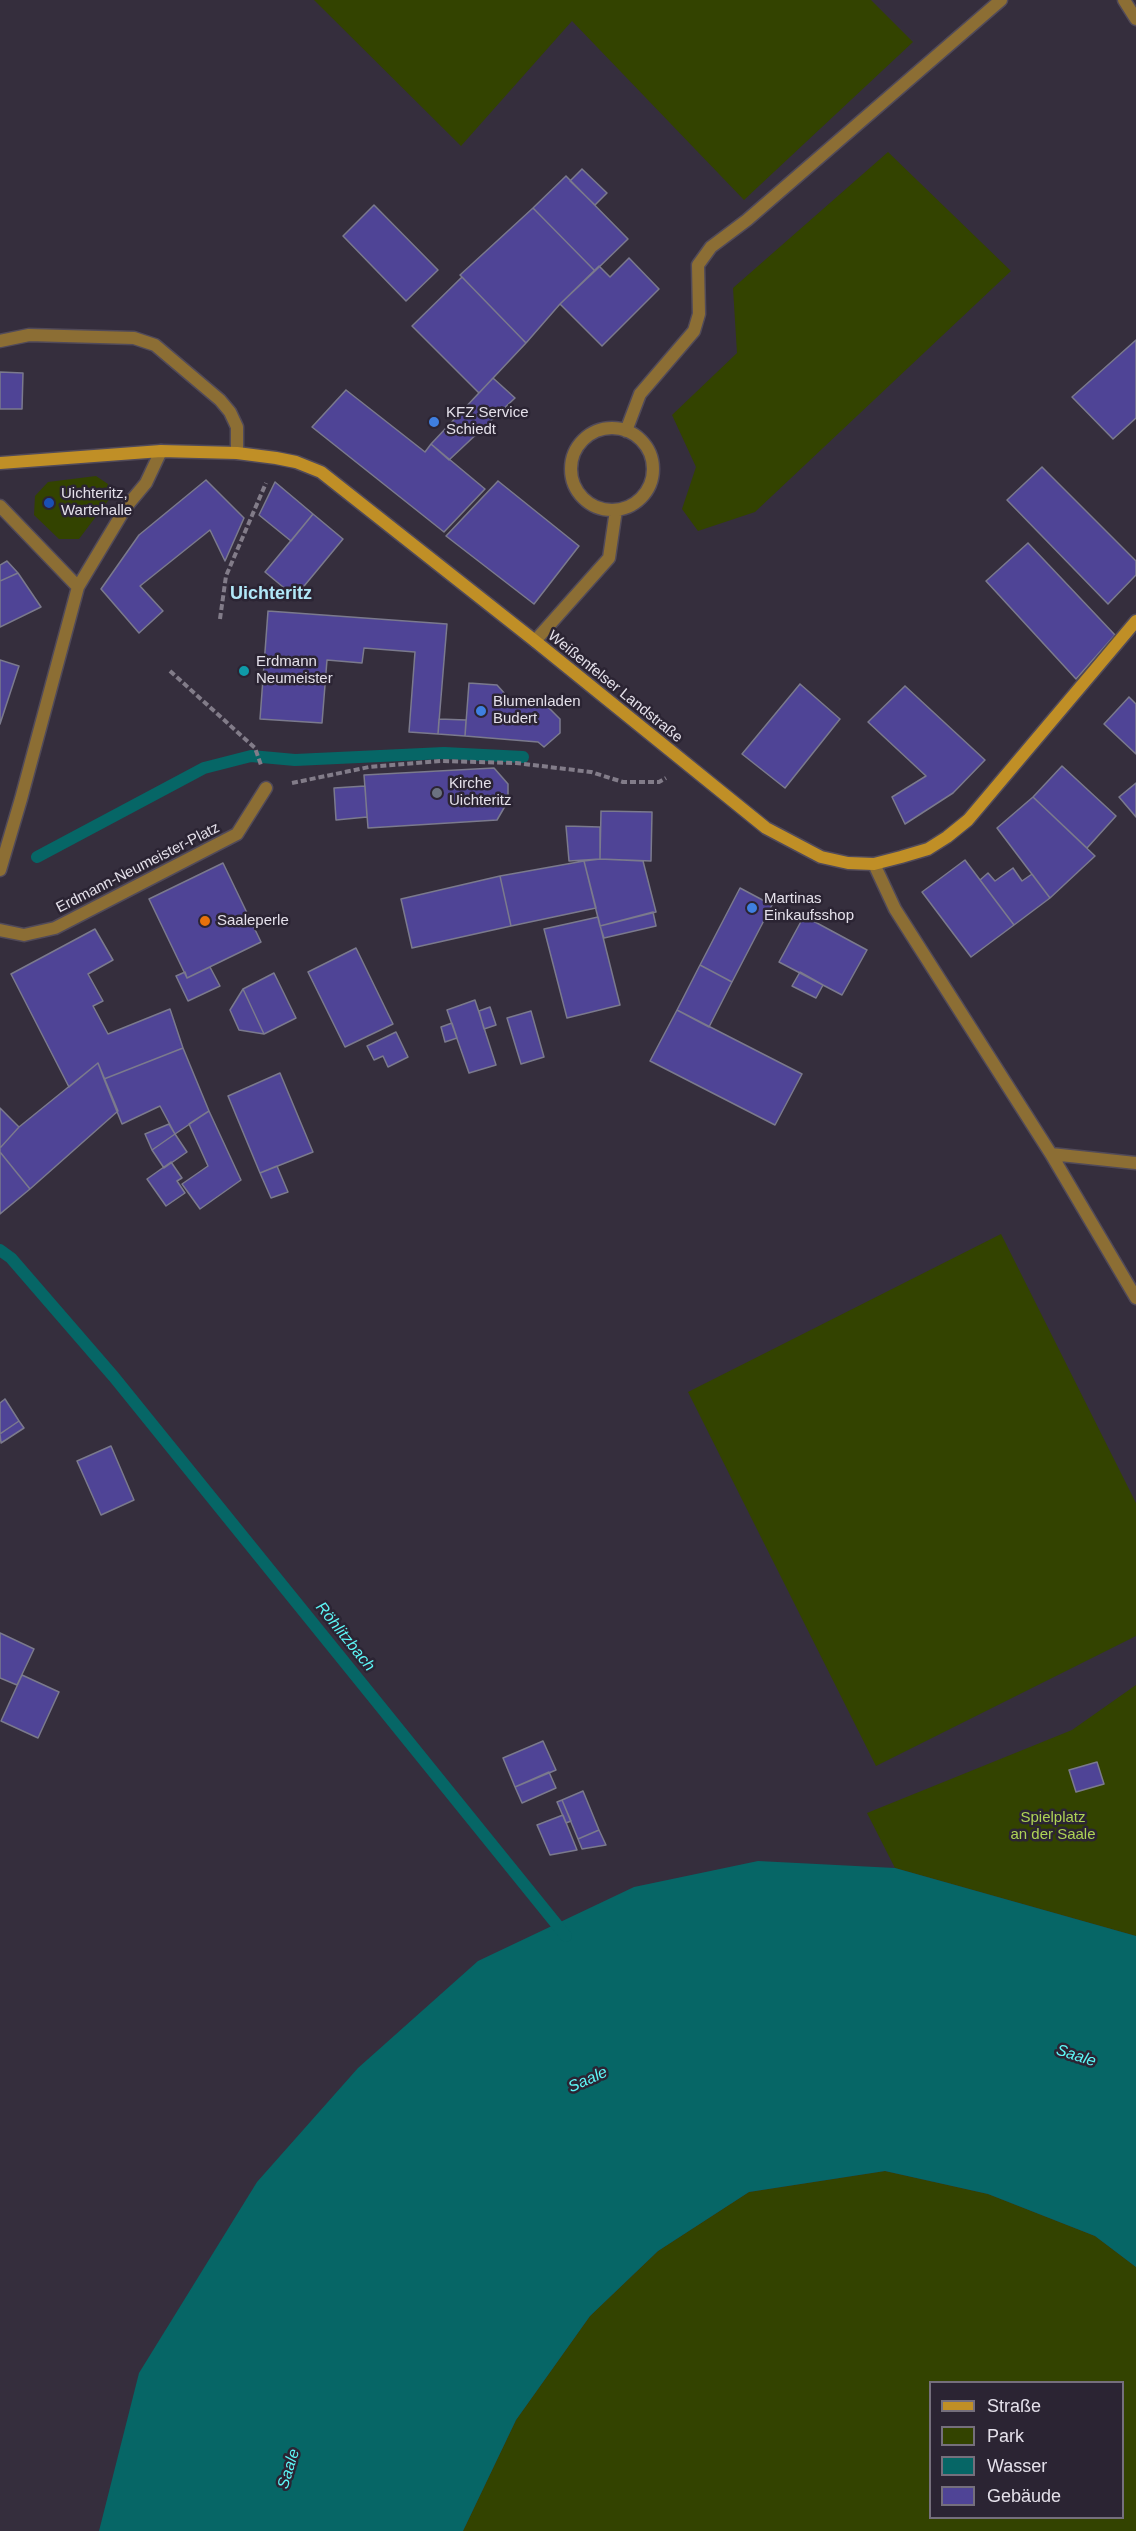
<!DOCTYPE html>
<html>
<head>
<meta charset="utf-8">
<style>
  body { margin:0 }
  #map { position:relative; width:1136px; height:2531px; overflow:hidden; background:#352e3d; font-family:Arial,sans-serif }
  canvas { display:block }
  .legend { position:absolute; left:929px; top:2381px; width:195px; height:138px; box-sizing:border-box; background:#2b2433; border:2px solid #756f7c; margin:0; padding:8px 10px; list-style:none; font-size:18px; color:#e4e0ea }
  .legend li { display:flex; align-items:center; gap:12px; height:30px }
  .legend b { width:30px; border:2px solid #756f7c }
</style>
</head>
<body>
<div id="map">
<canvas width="1136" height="2531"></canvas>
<ul class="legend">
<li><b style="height:8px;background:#c08f26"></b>Straße</li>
<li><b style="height:16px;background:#334300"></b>Park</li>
<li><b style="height:16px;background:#066666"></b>Wasser</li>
<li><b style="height:16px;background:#4f4496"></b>Gebäude</li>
</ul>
</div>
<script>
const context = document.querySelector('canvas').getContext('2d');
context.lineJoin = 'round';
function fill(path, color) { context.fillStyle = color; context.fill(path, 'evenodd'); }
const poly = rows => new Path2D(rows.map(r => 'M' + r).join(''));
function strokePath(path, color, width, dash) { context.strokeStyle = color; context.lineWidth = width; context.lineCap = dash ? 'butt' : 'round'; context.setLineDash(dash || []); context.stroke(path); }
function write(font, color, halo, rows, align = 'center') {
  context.font = font + ' Arial,sans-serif'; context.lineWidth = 5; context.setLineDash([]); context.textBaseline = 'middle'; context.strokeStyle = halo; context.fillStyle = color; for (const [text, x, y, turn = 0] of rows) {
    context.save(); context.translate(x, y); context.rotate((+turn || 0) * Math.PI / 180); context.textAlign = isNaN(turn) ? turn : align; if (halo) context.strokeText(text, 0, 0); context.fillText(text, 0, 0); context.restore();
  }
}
const green = poly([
  [314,0,871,0,913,42,744,200,572,21,461,146],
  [888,152,1011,271,755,512,698,531,682,509,696,467,672,415,737,353,733,288],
  [96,476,108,484,110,498,79,539,59,539,34,515,35,496,48,482],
  [1001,1234,1136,1503,1136,1636,876,1766,688,1392],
  [1136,1685,1136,1936,895,1868,867,1813,1072,1730],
  [885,2171,988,2194,1095,2236,1136,2267,1136,2531,463,2531,516,2420,590,2316,658,2251,749,2192],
  [930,2382,1122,2382,1122,2518,930,2518]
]);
const water = poly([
  [758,1861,895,1868,1136,1936,1136,2267,1095,2236,988,2194,885,2171,749,2192,658,2251,590,2316,516,2420,463,2531,99,2531,139,2373,257,2182,358,2068,478,1961,634,1887]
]);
const stream = poly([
  [37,857,204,768,251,756,295,760,444,753,523,757],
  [0,1250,11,1258,114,1377,566,1936]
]);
const building = poly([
  [582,169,607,193,595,205,570,181,582,169],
  [566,176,628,239,595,271,533,208,566,176],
  [374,205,438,270,406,301,343,236,374,205],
  [533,208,595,271,560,304,526,343,460,275,533,208],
  [629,258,659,289,602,346,560,304,599,266,610,277,629,258],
  [462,277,526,343,479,393,412,326,462,277],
  [1136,340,1136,418,1113,439,1072,397,1136,340],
  [0,372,23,373,22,409,0,409,0,372],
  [493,378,515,398,449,460,431,444,493,378],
  [346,390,425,452,431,444,485,489,444,532,312,427,346,390],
  [1042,467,1136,561,1136,575,1108,604,1007,500,1042,467],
  [206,480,244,518,225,561,210,530,140,586,163,611,139,633,101,589,139,535,206,480],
  [498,481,579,546,534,604,446,536,498,481],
  [275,482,313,514,291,541,259,515,275,482],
  [313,514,343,539,295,597,265,572,313,514],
  [1028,543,1115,635,1076,679,986,581,1028,543],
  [7,561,18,573,0,581,0,565,7,561],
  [18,573,41,607,0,627,0,581,18,573],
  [268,611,447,624,438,734,409,732,415,652,364,648,362,663,327,660,322,723,260,719,268,611],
  [0,660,19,666,0,724,0,660],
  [469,683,497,685,506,695,506,701,546,705,560,719,560,733,544,747,538,742,465,736,469,683],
  [800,684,840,719,785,788,742,754,800,684],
  [905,686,985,760,953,793,905,824,892,797,926,776,868,722,905,686],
  [1129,697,1136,704,1136,754,1104,724,1129,697],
  [439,719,466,720,465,736,438,734,439,719],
  [1062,766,1116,816,1087,848,1033,797,1062,766],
  [494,768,508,784,508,801,497,820,368,828,364,775,494,768],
  [1136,783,1136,817,1119,797,1136,783],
  [365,786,367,817,336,820,334,788,365,786],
  [1033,797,1095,856,1050,898,997,828,1033,797],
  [601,811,652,812,651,861,600,859,601,811],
  [566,826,600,827,600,859,569,861,566,826],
  [600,859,643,861,656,912,600,926,584,861,600,859],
  [965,860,1014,925,971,957,922,892,965,860],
  [584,861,596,908,511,926,500,876,584,861],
  [223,863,261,942,187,978,149,899,223,863],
  [1013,868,1022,881,1032,874,1050,898,1014,925,980,880,988,873,995,881,1013,868],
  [500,876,511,926,412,948,401,899,500,876],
  [740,888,772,905,732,982,700,965,740,888],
  [653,912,656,926,604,938,600,926,653,912],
  [804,916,867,950,842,995,779,962,804,916],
  [598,917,620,1005,567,1018,544,929,598,917],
  [95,929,113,960,88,974,103,1001,93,1006,108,1034,170,1009,183,1048,104,1079,98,1063,69,1087,11,974,95,929],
  [356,948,393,1024,345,1047,308,972,356,948],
  [700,965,732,982,709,1027,677,1010,700,965],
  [210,967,220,986,188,1001,176,976,185,972,187,978,210,967],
  [800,972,823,985,816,998,792,986,800,972],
  [274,973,296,1018,264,1034,243,989,274,973],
  [243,989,264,1034,239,1030,230,1010,243,989],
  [475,1000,496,1065,469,1073,447,1010,475,1000],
  [490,1007,496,1025,484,1029,479,1011,490,1007],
  [677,1010,802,1074,775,1125,650,1061,677,1010],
  [531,1011,544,1057,521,1064,507,1018,531,1011],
  [452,1023,457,1038,445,1042,441,1027,452,1023],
  [396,1032,408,1057,388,1067,383,1056,374,1060,367,1046,396,1032],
  [183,1048,209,1111,175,1134,160,1106,122,1124,104,1079,183,1048],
  [98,1063,118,1111,30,1189,0,1152,0,1148,19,1127,98,1063],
  [280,1073,313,1152,260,1173,228,1096,280,1073],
  [0,1108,19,1127,0,1148,0,1108],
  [209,1111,241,1180,200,1209,182,1184,208,1166,189,1124,209,1111],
  [169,1124,175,1134,152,1150,145,1134,169,1124],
  [175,1134,187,1152,164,1168,152,1150,175,1134],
  [0,1152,30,1189,0,1214,0,1152],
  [171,1162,182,1178,177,1181,185,1193,166,1206,147,1179,171,1162],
  [277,1166,288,1192,271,1198,260,1173,277,1166],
  [5,1399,19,1421,0,1434,0,1403,5,1399],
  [19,1421,24,1428,1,1443,0,1434,19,1421],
  [111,1446,134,1500,101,1515,77,1461,111,1446],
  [0,1633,34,1649,17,1685,0,1678,0,1633],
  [22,1675,59,1692,38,1738,1,1721,22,1675],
  [543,1741,556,1770,515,1787,503,1758,543,1741],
  [1097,1762,1104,1784,1076,1792,1069,1770,1097,1762],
  [549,1772,556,1788,522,1803,515,1787,549,1772],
  [583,1791,599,1830,578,1839,562,1800,583,1791],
  [562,1800,571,1821,566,1823,557,1802,562,1800],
  [563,1815,577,1850,550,1855,537,1825,563,1815],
  [599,1830,606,1845,582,1849,578,1839,599,1830]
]);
const path = poly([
  [220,619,226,576,266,483],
  [170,671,255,748,261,765],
  [292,783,369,767,441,761,516,763,591,772,623,782,659,782,666,778]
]);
const service = poly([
  [0,341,29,335,134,338,155,345,220,400,230,412,237,427,237,453],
  '571 469a41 41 0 1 1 82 0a41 41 0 1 1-82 0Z',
  [626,431,640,394,694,331,699,314,698,265,711,247,747,220,1001,0],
  [535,641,609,558,616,510],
  [874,864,895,909,1051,1154,1136,1298],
  [1051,1154,1136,1163]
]);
const minor = poly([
  [1124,0,1136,19],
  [0,930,24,935,55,928,237,834,266,788]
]);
const tertiary = poly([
  [0,506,78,587],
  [0,870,21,799,78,587,126,507,146,483,161,451]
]);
const secondary = poly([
  [0,463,161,451,237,453,276,458,296,462,321,472,535,641,766,828,821,857,848,863,874,864,901,857,928,849,947,837,968,820,1136,621]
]);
const markers = [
  [434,422,6,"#3f7fe0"],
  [49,503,6,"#1a4fb4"],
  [244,671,6,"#0f9aa8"],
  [481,711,6,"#3f7fe0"],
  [437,793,6,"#6b7280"],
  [752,908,6,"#3f7fe0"],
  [205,921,6,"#e8710a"]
];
const poiNames = [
  ["KFZ Service",446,413],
  ["Schiedt",446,430],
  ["Uichteritz,",61,494],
  ["Wartehalle",61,511],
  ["Erdmann",256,662],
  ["Neumeister",256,679],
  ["Blumenladen",493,702],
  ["Budert",493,719],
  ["Kirche",449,784],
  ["Uichteritz",449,801],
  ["Martinas",764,899],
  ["Einkaufsshop",764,916],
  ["Saaleperle",217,921]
];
const streetNames = [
  ["Weißenfelser Landstraße",615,687,39],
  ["Erdmann-Neumeister-Platz",138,868,-27]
];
const parkNames = [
  ["Spielplatz",1053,1818],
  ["an der Saale",1053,1835]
];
const waterNames = [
  ["Röhlitzbach",345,1637,51],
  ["Saale",1076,2056,18],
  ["Saale",588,2080,-24],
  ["Saale",289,2469,-73]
];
const quarterNames = [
  ["Uichteritz",271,594]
];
fill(green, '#334300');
fill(water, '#066666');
strokePath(stream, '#066666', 12);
fill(building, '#4f4496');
strokePath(building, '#7b7a8d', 1.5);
strokePath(service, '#514a59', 15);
strokePath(minor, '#514a59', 15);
strokePath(tertiary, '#514a59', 15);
strokePath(secondary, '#514a59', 15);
strokePath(path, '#827c89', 4, [6, 3]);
strokePath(service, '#8c6e34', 12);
strokePath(minor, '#8c6e34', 12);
strokePath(tertiary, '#8c6e34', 12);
strokePath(secondary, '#c08f26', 12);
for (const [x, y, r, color] of markers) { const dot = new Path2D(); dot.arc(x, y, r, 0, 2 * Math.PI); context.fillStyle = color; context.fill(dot); strokePath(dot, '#2b2433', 2); }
write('15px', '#e4e0ea', '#2b2433', poiNames, 'left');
write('15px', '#e4e0ea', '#2b2433', streetNames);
write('15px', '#aed355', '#2b2433', parkNames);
write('italic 16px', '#5df6f6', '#2b2433', waterNames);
write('bold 18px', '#b1e8f8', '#2b2433', quarterNames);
</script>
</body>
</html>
